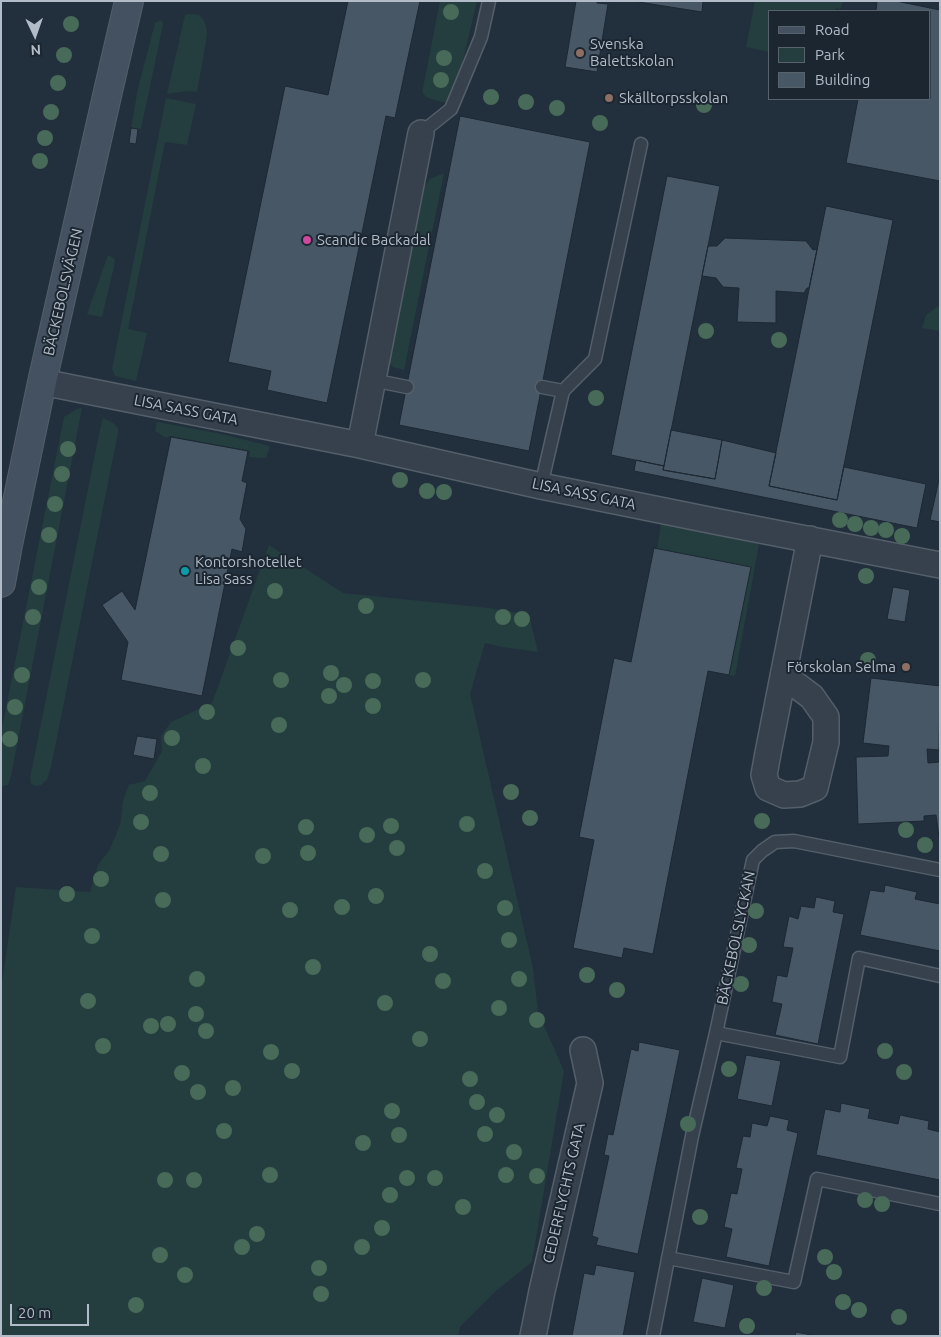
<!DOCTYPE html>
<html>
<head>
<meta charset="utf-8">
<style>
  body { margin:0 }
  #map { position:relative; width:941px; height:1337px; overflow:hidden; background:#22303d; font-family:Ubuntu,sans-serif }
  canvas { display:block }
  .frame { position:absolute; inset:0; border:2px solid #b2bcc8; pointer-events:none }
  .legend { position:absolute; left:768px; top:10px; width:162px; height:90px; box-sizing:border-box; background:#1b2631; border:1px solid #57626d; margin:0; padding:6px 9px; list-style:none; font-size:15px; color:#b2bcc8 }
  .legend li { display:flex; align-items:center; gap:10px; height:25px }
  .legend b { width:25px; border:1px solid #57626d }
  .north { position:absolute; left:10px; top:10px; width:50px; height:50px; -webkit-text-stroke:4px #1b2631; paint-order:stroke; rotate:177deg; font-size:14px; font-weight:700; line-height:20px; text-align:center; color:#b2bcc8 }
  .north::after { content:''; display:block; margin:auto; width:18px; height:22px; background:#b2bcc8; clip-path:polygon(50% 0,100% 100%,50% 72%,0 100%) }
  .scale { position:absolute; left:10px; top:1304px; width:79px; height:22px; box-sizing:border-box; border:2px solid #b2bcc8; border-top:0; padding-left:6px; font-size:15px; line-height:18px; white-space:nowrap; color:#b2bcc8; -webkit-text-stroke:4px #1b2631; paint-order:stroke }
</style>
</head>
<body>
<div id="map">
<canvas width="941" height="1337"></canvas>
<div class="frame"></div>
<ul class="legend">
<li><b style="height:6px;background:#445160"></b>Road</li>
<li><b style="height:14px;background:#243d3e"></b>Park</li>
<li><b style="height:14px;background:#485766"></b>Building</li>
</ul>
<div class="north">N</div>
<div class="scale">20 m</div>
</div>
<script>
const context = document.querySelector('canvas').getContext('2d');
context.lineJoin = 'round';
function fill(path, color) { context.fillStyle = color; context.fill(path, 'evenodd'); }
const poly = rows => new Path2D(rows.map(r => 'M' + r).join(''));
function strokePath(path, color, width, dash) { context.strokeStyle = color; context.lineWidth = width; context.lineCap = dash ? 'butt' : 'round'; context.setLineDash(dash || []); context.stroke(path); }
function write(font, color, halo, rows, align = 'center') {
  context.font = font + ' Ubuntu,sans-serif'; context.lineWidth = 4; context.setLineDash([]); context.textBaseline = 'middle'; context.strokeStyle = halo; context.fillStyle = color; for (const [text, x, y, turn = 0] of rows) {
    context.save(); context.translate(x, y); context.rotate((+turn || 0) * Math.PI / 180); context.textAlign = isNaN(turn) ? turn : align; if (halo) context.strokeText(text, 0, 0); context.fillText(text, 0, 0); context.restore();
  }
}
const green = poly([
  [440,1,477,1,456,90,447,102,441,102,426,97,423,93,423,88],
  [755,1,843,1,840,9,836,8,835,11,770,11,770,52,746,47],
  [190,14,199,15,204,20,207,31,206,42,197,92,187,91,167,94,185,15],
  [162,20,163,25,141,129,131,128,138,88,155,23],
  [166,98,196,104,187,145,165,142,128,329,147,333,136,381,115,376,112,369],
  [444,173,404,370,393,367,386,359,417,195,430,179],
  [108,255,115,259,114,267,102,317,87,314],
  [940,305,940,331,922,328,926,315],
  [82,408,11,776,8,785,3,786,1,786,1,733,64,417,77,409],
  [103,418,113,423,118,428,118,433,51,767,47,780,41,785,36,786,31,784,30,778,99,434],
  [157,422,217,433,266,445,270,447,266,458,249,457,250,451,170,436,166,438,155,431],
  [661,524,759,544,735,676,729,675,751,567,657,549],
  [269,545,343,593,489,608,529,615,538,652,502,647,485,643,470,694,533,968,538,1012,564,1071,532,1262,496,1291,460,1327,458,1336,1,1336,1,989,16,887,90,892,98,865,110,849,120,825,123,801,129,785,145,781,162,751,161,736,171,722,212,703]
]);
const building = poly([
  [348,1,420,1,395,118,386,116,327,403,267,390,271,371,228,362,285,86,328,95,348,1],
  [576,1,597,1,597,3,608,4,597,72,565,67,576,1],
  [632,1,703,1,702,12,632,1],
  [877,1,896,1,940,10,940,181,846,163,858,99,930,99,930,11,876,11,877,1],
  [460,116,590,142,529,451,399,425,460,116],
  [131,128,138,129,136,144,129,143,131,128],
  [667,176,720,186,664,466,611,455,667,176],
  [826,206,893,220,837,500,769,486,826,206],
  [725,238,806,241,813,250,817,249,809,288,807,288,804,293,776,291,776,323,737,322,739,288,723,287,716,278,702,276,708,246,717,246,725,238],
  [671,430,722,440,715,479,663,470,671,430],
  [171,437,248,451,242,481,247,483,240,519,246,529,242,552,232,549,202,696,121,680,128,642,102,605,122,591,135,610,171,437],
  [722,440,776,453,769,486,837,500,844,467,926,484,917,528,634,471,636,460,664,466,663,470,715,479,722,440],
  [940,475,940,522,930,520,940,475],
  [654,548,751,567,729,675,708,671,653,954,624,948,622,958,573,948,594,840,579,837,614,658,631,662,654,548],
  [893,587,910,590,905,622,887,619,893,587],
  [871,678,940,686,939,750,927,749,928,763,940,762,940,837,939,837,936,815,924,816,924,821,858,824,856,757,888,756,889,746,863,743,871,678],
  [137,736,157,739,154,759,133,755,137,736],
  [885,885,917,892,915,899,940,904,940,951,860,935,870,890,884,892,885,885],
  [816,897,835,901,833,912,844,914,818,1044,775,1035,782,1004,772,1002,777,975,787,977,793,948,783,947,789,916,798,919,801,906,814,908,816,897],
  [639,1042,680,1050,638,1254,596,1245,598,1238,592,1236,609,1156,604,1155,608,1134,613,1135,631,1049,638,1051,639,1042],
  [746,1055,781,1061,772,1106,737,1099,746,1055],
  [841,1103,870,1109,868,1118,898,1124,900,1115,929,1121,928,1129,940,1132,940,1180,816,1155,825,1109,840,1112,841,1103],
  [770,1116,789,1120,787,1130,798,1133,769,1266,726,1257,732,1229,724,1227,731,1193,737,1194,742,1169,736,1168,743,1136,750,1137,752,1123,767,1126,770,1116],
  [596,1265,635,1272,623,1336,572,1336,584,1273,594,1275,596,1265],
  [702,1278,734,1285,725,1328,693,1322,702,1278],
  [796,1332,816,1336,795,1336,796,1332]
]);
const lane = poly([
  [421,133,451,109,481,37,489,1],
  [372,380,407,387],
  [542,387,563,391],
  [541,486,563,391,595,359,641,144],
  [716,1033,840,1057,859,958,940,976],
  [668,1258,794,1282,817,1179,940,1204],
  [653,1336,692,1136,716,1033,753,860,762,851,775,842,794,841,940,870]
]);
const street = poly([
  [42,382,360,445,541,486,714,521,940,565],
  [360,445,421,133],
  [783,675,812,697,826,717,826,742,815,788,800,794,784,795,768,788,764,775,768,753,810,539],
  [533,1336,542,1291,590,1083,583,1050]
]);
const secondary = poly([
  [1,583,8,545,42,382,109,87,129,1]
]);
const trees = [
  [451,12],
  [71,24],
  [64,55],
  [444,58],
  [441,80],
  [58,83],
  [491,97],
  [526,102],
  [704,105],
  [557,108],
  [51,112],
  [600,123],
  [45,138],
  [40,161],
  [706,331],
  [779,340],
  [596,398],
  [68,449],
  [62,474],
  [400,480],
  [427,491],
  [444,492],
  [55,504],
  [840,520],
  [855,524],
  [871,528],
  [886,530],
  [49,535],
  [902,536],
  [866,576],
  [39,587],
  [275,591],
  [366,606],
  [33,617],
  [503,617],
  [522,619],
  [238,648],
  [868,660],
  [331,673],
  [22,675],
  [281,680],
  [423,680],
  [373,681],
  [344,685],
  [329,696],
  [373,706],
  [15,707],
  [207,712],
  [279,725],
  [172,738],
  [10,739],
  [203,766],
  [511,792],
  [150,793],
  [530,818],
  [762,821],
  [141,822],
  [467,824],
  [391,826],
  [306,827],
  [906,830],
  [367,835],
  [925,845],
  [397,848],
  [308,853],
  [161,854],
  [263,856],
  [485,871],
  [101,879],
  [67,894],
  [376,896],
  [163,900],
  [342,907],
  [505,908],
  [290,910],
  [756,911],
  [92,936],
  [509,940],
  [749,945],
  [430,954],
  [313,967],
  [587,975],
  [197,979],
  [519,979],
  [443,981],
  [741,984],
  [617,990],
  [88,1001],
  [385,1003],
  [499,1008],
  [196,1014],
  [537,1020],
  [168,1024],
  [151,1026],
  [206,1031],
  [420,1039],
  [103,1046],
  [885,1051],
  [271,1052],
  [729,1069],
  [292,1071],
  [904,1072],
  [182,1073],
  [470,1079],
  [233,1088],
  [198,1092],
  [477,1102],
  [392,1111],
  [497,1115],
  [688,1124],
  [224,1131],
  [485,1134],
  [399,1135],
  [363,1143],
  [514,1152],
  [270,1175],
  [506,1175],
  [537,1176],
  [407,1178],
  [435,1178],
  [165,1180],
  [194,1180],
  [390,1195],
  [865,1200],
  [882,1204],
  [463,1207],
  [700,1217],
  [382,1228],
  [257,1234],
  [242,1247],
  [362,1247],
  [160,1255],
  [825,1257],
  [319,1268],
  [834,1272],
  [185,1275],
  [764,1288],
  [321,1294],
  [843,1302],
  [136,1305],
  [859,1310],
  [899,1317],
  [747,1326]
];
const markers = [
  [580,53,5,"#8d6e63"],
  [609,98,5,"#8d6e63"],
  [307,240,5,"#d1479c"],
  [185,571,5,"#0f9aa8"],
  [906,667,5,"#8d6e63"]
];
const poiNames = [
  ["Svenska",590,44],
  ["Balettskolan",590,61],
  ["Skälltorpsskolan",619,98],
  ["Scandic Backadal",317,240],
  ["Kontorshotellet",195,562],
  ["Lisa Sass",195,579],
  ["Förskolan Selma",896,667,"right"]
];
const streetNames = [
  ["BÄCKEBOLSVÄGEN",63,292,-77],
  ["LISA SASS GATA",186,410,11],
  ["LISA SASS GATA",584,494,12],
  ["BÄCKEBOLSLYCKAN",736,938,-78],
  ["CEDERFLYCHTS GATA",564,1193,-77]
];
fill(green, '#243d3e');
fill(building, '#485766');
strokePath(building, '#1d2833', 1);
strokePath(lane, '#545f6a', 15);
strokePath(street, '#545f6a', 28);
strokePath(secondary, '#545f6a', 30);
strokePath(lane, '#36414d', 12);
strokePath(street, '#36414d', 25);
strokePath(secondary, '#445160', 28);
context.fillStyle = '#486a58';
for (const [x, y] of trees) { context.beginPath(); context.arc(x, y, 8, 0, 2 * Math.PI); context.fill(); }
for (const [x, y, r, color] of markers) { const dot = new Path2D(); dot.arc(x, y, r, 0, 2 * Math.PI); context.fillStyle = color; context.fill(dot); strokePath(dot, '#1b2631', 2); }
write('15px', '#b2bcc8', '#1b2631', poiNames, 'left');
write('15px', '#b2bcc8', '#1b2631', streetNames);
</script>
</body>
</html>
